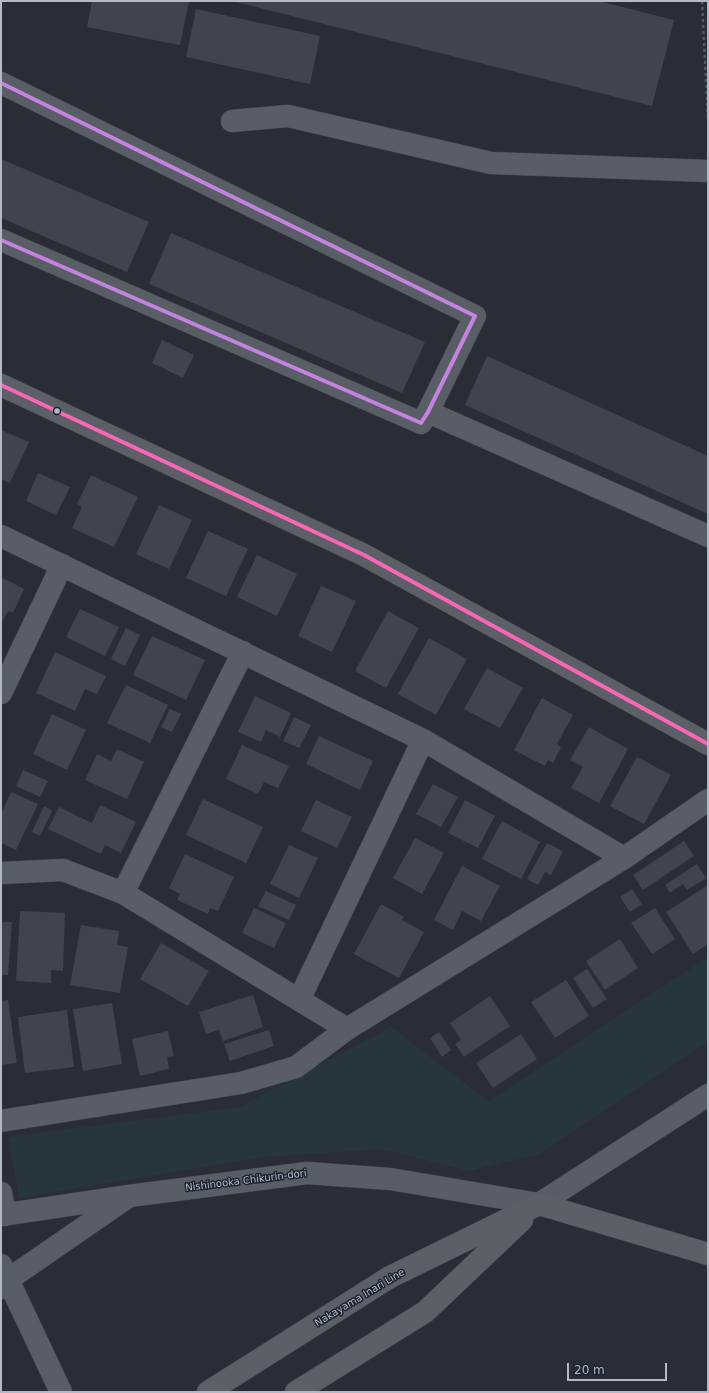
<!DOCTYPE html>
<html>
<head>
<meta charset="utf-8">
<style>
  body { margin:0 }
  #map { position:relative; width:709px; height:1393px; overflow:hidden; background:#2a2d36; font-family:"DejaVu Sans",sans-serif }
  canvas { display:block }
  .frame { position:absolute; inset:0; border:2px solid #b4b9c7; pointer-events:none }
  .scale { position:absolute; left:567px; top:1363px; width:100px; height:18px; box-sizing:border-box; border:2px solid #b4b9c7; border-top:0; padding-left:5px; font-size:12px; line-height:14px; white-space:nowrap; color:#b4b9c7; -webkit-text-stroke:3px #1d2330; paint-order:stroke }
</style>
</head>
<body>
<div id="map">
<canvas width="709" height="1393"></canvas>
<div class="frame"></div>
<div class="scale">20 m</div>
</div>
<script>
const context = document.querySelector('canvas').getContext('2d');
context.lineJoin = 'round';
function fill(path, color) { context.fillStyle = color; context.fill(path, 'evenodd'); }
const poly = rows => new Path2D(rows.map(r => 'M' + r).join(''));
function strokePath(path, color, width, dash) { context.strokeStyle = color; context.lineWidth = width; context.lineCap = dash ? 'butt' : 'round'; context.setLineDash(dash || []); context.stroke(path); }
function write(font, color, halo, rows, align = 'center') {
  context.font = font + ' "DejaVu Sans",sans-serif'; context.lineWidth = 3; context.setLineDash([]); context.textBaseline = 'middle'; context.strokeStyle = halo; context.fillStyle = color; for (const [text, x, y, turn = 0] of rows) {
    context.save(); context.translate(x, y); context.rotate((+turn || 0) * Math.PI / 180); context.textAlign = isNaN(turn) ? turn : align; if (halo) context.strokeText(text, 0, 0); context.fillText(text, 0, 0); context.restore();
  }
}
const green = poly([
  [708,957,708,1042,539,1154,469,1171,382,1149,264,1157,19,1198,8,1137,239,1107,391,1027,489,1101]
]);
const building = poly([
  [92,1,189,1,180,45,87,27],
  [232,1,599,1,674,20,652,106],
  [196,9,320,36,310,84,186,57],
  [1,159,149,222,127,272,1,218],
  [171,233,425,342,402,393,149,284],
  [162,340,194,355,183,378,152,363],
  [487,356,708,456,708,514,465,405],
  [1,430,29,442,10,483,1,479],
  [38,473,70,487,56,515,26,501],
  [91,475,138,497,114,547,72,528,82,507,77,504],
  [159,505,192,520,169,569,136,554],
  [208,531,248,549,226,596,186,578],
  [257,555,297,574,277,616,237,597],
  [1,577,24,589,13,613,8,611,1,624],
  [321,586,356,601,332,652,298,636],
  [80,609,119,627,105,656,66,637],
  [388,611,419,628,386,688,355,671],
  [126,628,140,635,125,666,111,659],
  [152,636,205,660,186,700,133,675],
  [429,638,467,659,436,715,398,694],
  [55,652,106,676,97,694,85,689,75,711,36,693],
  [487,668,523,688,500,728,464,709],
  [126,685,168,705,150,743,107,723],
  [255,696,291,713,280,737,266,730,261,742,238,732],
  [542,698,573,715,557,744,561,747,553,763,548,760,545,766,514,750],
  [170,709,181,714,172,732,161,727],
  [52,714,86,730,67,770,33,754],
  [294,717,311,725,299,748,283,741],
  [589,727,628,749,599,803,571,788,583,767,570,760],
  [319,736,373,761,360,790,306,764],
  [242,745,289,766,278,788,264,782,258,794,226,779],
  [117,749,144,762,127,799,85,780,97,754,111,761],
  [637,757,671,775,644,824,610,806],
  [23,770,48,781,40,797,16,786],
  [433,784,458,797,441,827,416,814],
  [11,792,38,804,16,850,1,843,1,814],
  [203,799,263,827,246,863,186,835],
  [316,800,352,817,337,848,301,831],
  [465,800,495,816,478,848,448,833],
  [100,805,136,822,121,853,105,845,101,854,48,829,59,807,92,823],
  [44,806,52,811,40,836,32,832],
  [502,821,540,842,521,879,482,859],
  [415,838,444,853,422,894,393,878],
  [684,841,694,856,643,890,633,875],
  [547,843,563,851,551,875,545,872,538,885,527,879],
  [289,845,318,858,299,898,270,884],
  [185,854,234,877,218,911,210,908,208,914,177,900,180,894,169,888],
  [697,864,706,878,687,890,683,884,670,893,665,885],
  [462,866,500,886,481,921,462,911,453,930,434,920],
  [708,885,708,944,693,954,666,912],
  [632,889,642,904,630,912,620,897],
  [266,891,296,905,289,920,258,906],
  [381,904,404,917,402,920,424,932,399,978,354,954],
  [254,908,286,923,274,948,242,933],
  [655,908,675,939,652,954,631,923],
  [20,911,65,913,63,971,51,970,51,983,16,981],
  [1,922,12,922,8,975,1,975],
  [81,925,119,931,117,945,128,947,120,993,70,985],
  [620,939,638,968,605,990,586,961],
  [161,943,209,971,188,1006,140,979],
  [587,969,607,999,593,1008,573,978],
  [566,980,589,1016,555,1038,531,1002],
  [253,995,263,1027,223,1041,219,1030,206,1034,199,1012],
  [490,996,510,1026,464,1057,455,1044,461,1040,450,1023],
  [8,1000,17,1063,1,1065,1,1001],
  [112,1003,122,1064,83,1071,73,1009],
  [67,1010,74,1067,25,1073,18,1017],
  [269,1030,274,1046,230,1061,224,1044],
  [168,1031,174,1056,167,1057,169,1069,140,1076,132,1039],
  [439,1032,451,1050,442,1057,430,1038],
  [521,1034,537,1059,493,1088,476,1063]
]);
const path = poly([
  [702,1,708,119]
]);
const minor = poly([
  [1,83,475,316,428,412,421,423,1,240],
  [232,121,288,116,491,163,708,171],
  [428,412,708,536],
  [1,536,423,740,624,858],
  [1,693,62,565],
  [1,873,63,870,123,893,347,1029],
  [123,893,243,652],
  [299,1000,423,740],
  [1,1121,241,1083,296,1067,347,1029,624,858,708,800],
  [1,1193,5,1215],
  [1,1215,129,1196,307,1173,390,1179,539,1204,708,1095],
  [1,1265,61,1392],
  [1,1288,9,1279,125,1199]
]);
const major = poly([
  [1,385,364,555,708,744],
  [208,1392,390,1277,539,1204,708,1254],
  [296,1392,425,1312,522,1220]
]);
const bus1 = poly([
  [1,83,475,316,428,412,421,423,1,240]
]);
const bus2 = poly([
  [1,385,364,555,708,744]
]);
const markers = [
  [57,411,3.5,"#b4b9c7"]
];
const streetNames = [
  ["Nishinooka Chikurin-dori",246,1181,-7],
  ["Nakayama Inari Line",360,1298,-31]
];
fill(green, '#27363b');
fill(building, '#41444c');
strokePath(minor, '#464950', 23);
strokePath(major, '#484a53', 23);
strokePath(path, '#575b61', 2.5, [3, 3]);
strokePath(minor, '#595d65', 22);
strokePath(major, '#5c5f66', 22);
strokePath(bus1, '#c483df', 4);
strokePath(bus2, '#fa66b7', 4);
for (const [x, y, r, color] of markers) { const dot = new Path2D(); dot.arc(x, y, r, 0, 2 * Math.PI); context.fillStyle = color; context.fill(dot); strokePath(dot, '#1d2330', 1.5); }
write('10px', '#b4b9c7', '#1d2330', streetNames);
</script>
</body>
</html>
